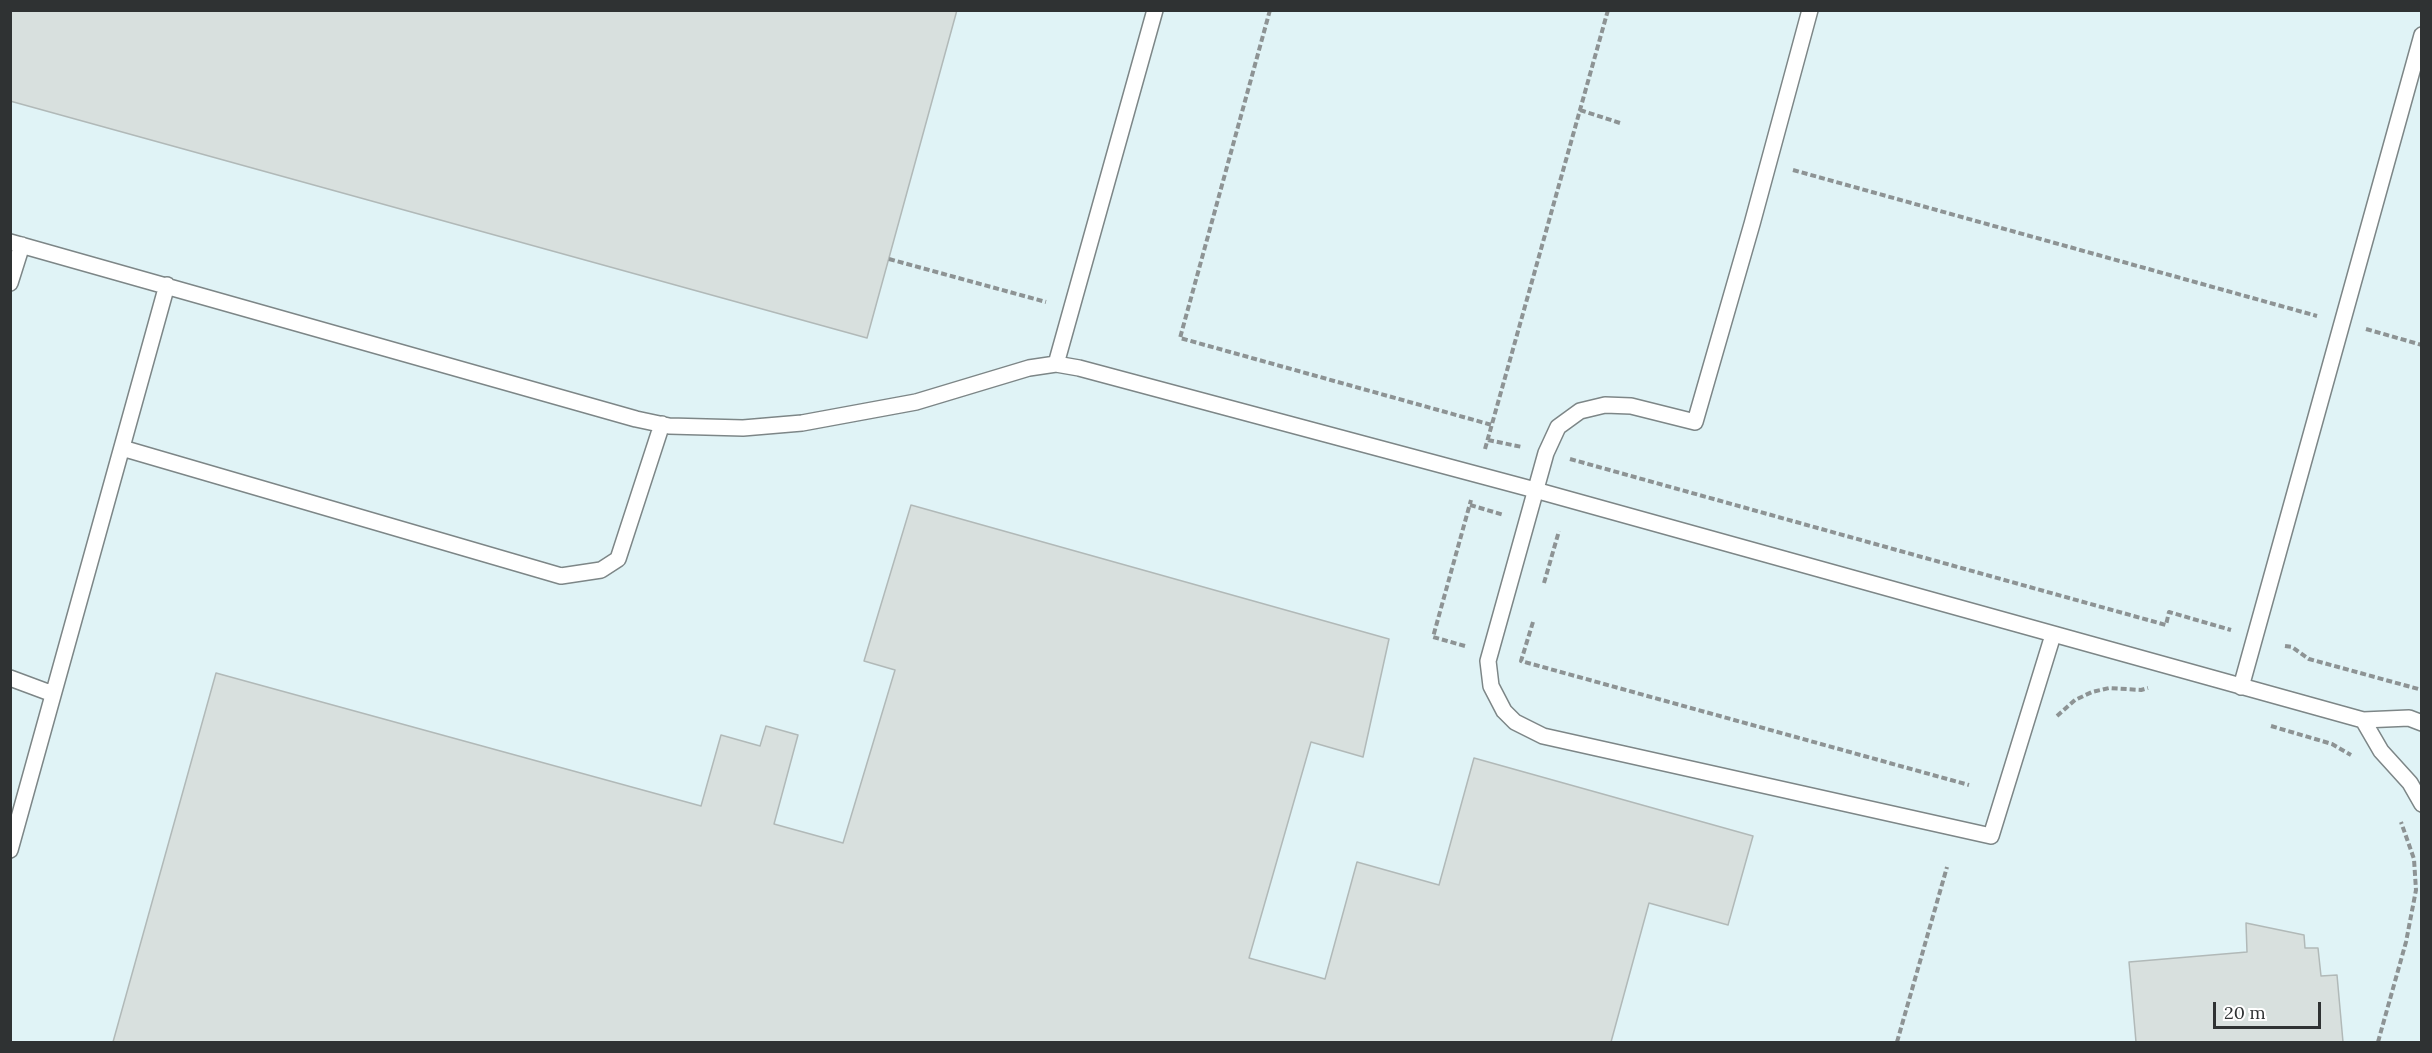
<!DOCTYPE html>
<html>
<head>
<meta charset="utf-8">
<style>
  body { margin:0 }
  #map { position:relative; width:2432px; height:1053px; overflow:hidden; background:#f4fdff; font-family:Lora,serif }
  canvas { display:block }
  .frame { position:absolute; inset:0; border:12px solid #2f3233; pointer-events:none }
  .scale { position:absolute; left:2213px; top:1002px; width:108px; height:27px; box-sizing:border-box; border:3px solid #2f3233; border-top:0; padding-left:8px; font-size:18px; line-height:21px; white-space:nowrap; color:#2f3233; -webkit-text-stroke:4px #fff; paint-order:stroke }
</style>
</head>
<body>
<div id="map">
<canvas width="2432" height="1053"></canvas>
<div class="frame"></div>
<div class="scale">20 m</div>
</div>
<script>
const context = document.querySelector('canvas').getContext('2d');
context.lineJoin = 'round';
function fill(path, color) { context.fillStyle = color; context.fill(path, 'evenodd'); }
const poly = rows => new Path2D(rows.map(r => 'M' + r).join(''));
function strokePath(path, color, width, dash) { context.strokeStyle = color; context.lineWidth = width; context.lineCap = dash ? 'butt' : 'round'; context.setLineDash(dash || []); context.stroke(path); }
const built = poly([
  [11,11,2421,11,2421,1042,11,1042]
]);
const building = poly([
  [10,10,957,10,867,338,10,101,10,10],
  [911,505,1389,639,1363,757,1311,742,1249,958,1325,979,1357,862,1439,885,1474,758,1753,836,1728,925,1649,903,1611,1042,113,1042,216,673,701,806,721,735,760,746,766,726,798,735,774,824,843,843,895,670,864,661,911,505],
  [2246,923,2304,935,2305,948,2318,948,2321,976,2337,975,2343,1042,2136,1042,2129,962,2247,952,2246,923]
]);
const path = poly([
  [1270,10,1180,338,1492,425],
  [1580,110,1620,123],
  [1793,170,2317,316],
  [889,259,1046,302],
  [2366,329,2422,345],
  [1488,440,1522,447],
  [1485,449,1608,10],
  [1570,459,2166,625,2169,612,2231,630],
  [1470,505,1504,515],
  [1544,583,1559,531],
  [1533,622,1521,661,1969,785],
  [1465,646,1433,637,1471,500],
  [2285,646,2292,647,2309,659,2422,690],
  [2057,716,2075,700,2092,692,2109,688,2141,690,2148,688],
  [2271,726,2332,744,2351,755],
  [1897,1042,1947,867],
  [2378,1042,2406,942,2416,890,2414,859,2401,822]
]);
const service = poly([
  [1810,10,1752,224,1695,422,1631,406,1605,405,1580,411,1558,427,1546,453,1488,661,1491,686,1504,711,1515,722,1543,736,1991,836,2053,635],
  [10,242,636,419,669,426,743,428,802,423,916,402,1029,368,1056,364,1079,368,1535,490,2363,720,2409,718,2422,723],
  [10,283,22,245],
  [1056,364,1155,10],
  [122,448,561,576,601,570,618,559,662,424],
  [10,678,53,694],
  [2241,687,2422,35],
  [2363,720,2381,751,2410,783,2422,804],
  [10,850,167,285]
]);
fill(built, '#e0f3f6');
fill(building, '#d8e0de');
strokePath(building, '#b1b9b8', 1.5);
strokePath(service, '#7d8687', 18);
strokePath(path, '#8d9394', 4, [6, 3]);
strokePath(service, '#fff', 15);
</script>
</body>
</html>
